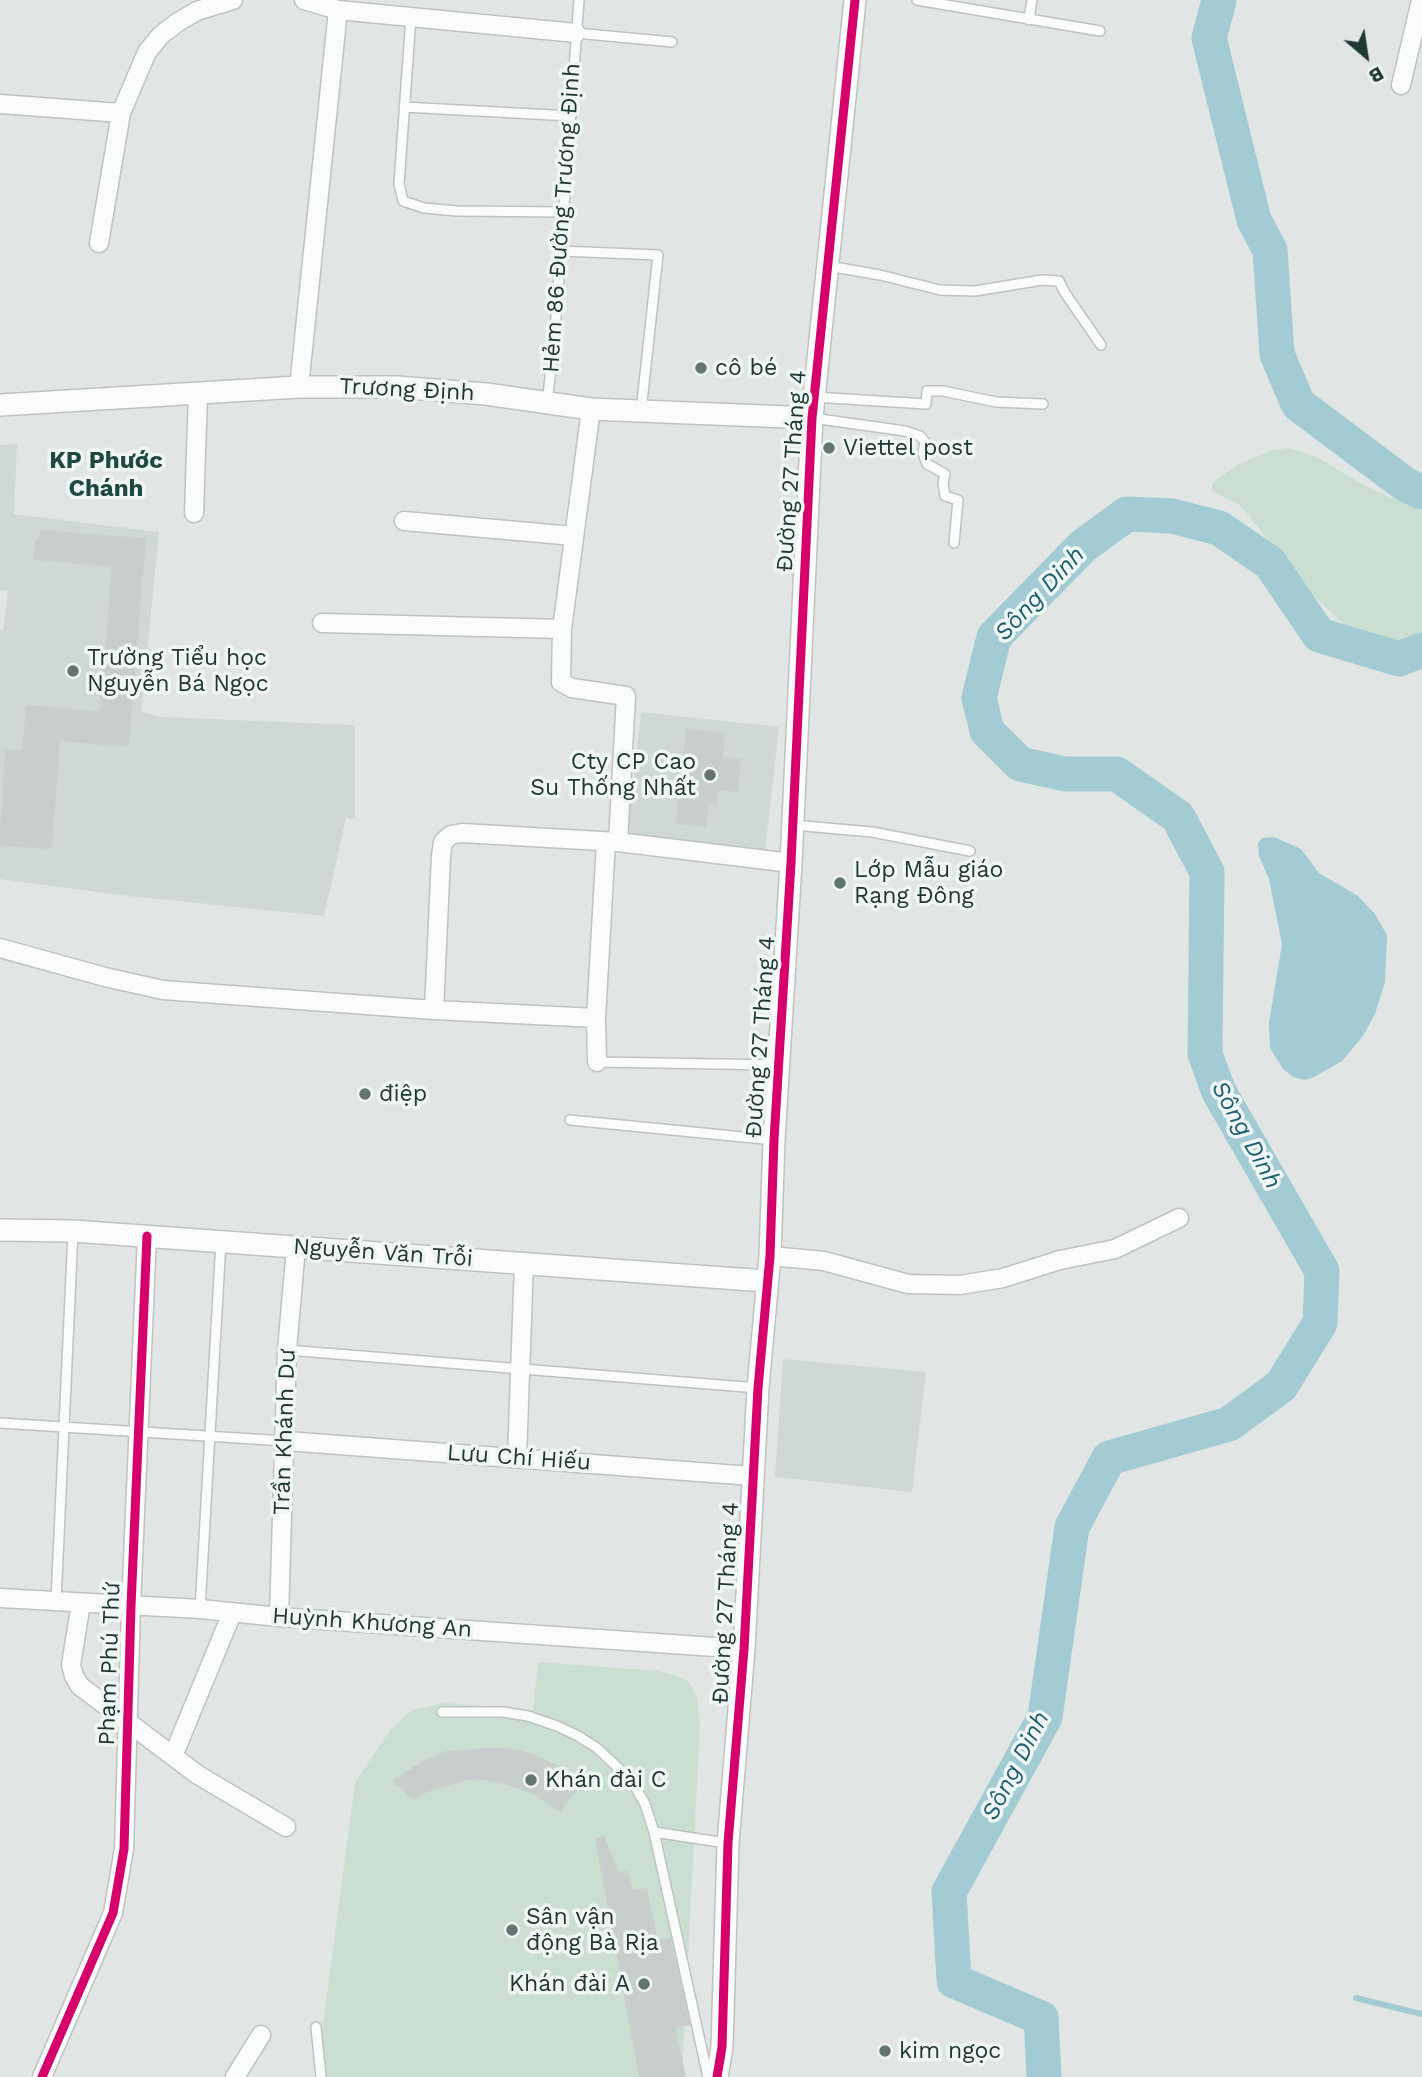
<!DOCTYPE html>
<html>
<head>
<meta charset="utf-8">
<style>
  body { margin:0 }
  #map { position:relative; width:1422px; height:2077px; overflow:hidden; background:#e1e6e4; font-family:"Work Sans",sans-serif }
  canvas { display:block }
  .north { position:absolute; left:1331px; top:21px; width:70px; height:70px; -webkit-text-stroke:5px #eff6f3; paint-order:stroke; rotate:151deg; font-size:19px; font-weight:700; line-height:28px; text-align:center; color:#203833 }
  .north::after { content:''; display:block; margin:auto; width:24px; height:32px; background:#203833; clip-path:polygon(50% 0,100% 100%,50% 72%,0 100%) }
</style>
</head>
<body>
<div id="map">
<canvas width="1422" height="2077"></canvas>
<div class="north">B</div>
</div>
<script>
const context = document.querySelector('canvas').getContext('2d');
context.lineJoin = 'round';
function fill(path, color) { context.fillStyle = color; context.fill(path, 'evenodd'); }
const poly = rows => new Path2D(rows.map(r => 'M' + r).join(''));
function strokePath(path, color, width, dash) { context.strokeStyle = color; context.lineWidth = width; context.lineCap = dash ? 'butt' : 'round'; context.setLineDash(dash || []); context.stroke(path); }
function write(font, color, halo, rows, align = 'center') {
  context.font = font + ' "Work Sans",sans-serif'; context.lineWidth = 7; context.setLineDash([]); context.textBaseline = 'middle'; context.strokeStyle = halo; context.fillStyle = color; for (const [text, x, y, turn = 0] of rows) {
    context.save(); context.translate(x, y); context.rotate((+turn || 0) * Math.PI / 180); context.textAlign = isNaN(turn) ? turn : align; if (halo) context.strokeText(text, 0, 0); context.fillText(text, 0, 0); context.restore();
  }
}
const built = poly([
  [17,444,14,514,159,532,141,712,162,717,355,725,355,819,346,818,324,916,119,895,0,879,0,630,3,630,8,591,0,590,0,445],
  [641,712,779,727,765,851,627,837],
  [783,1359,926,1372,912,1492,775,1477]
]);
const green = poly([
  [1288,448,1315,456,1367,487,1422,511,1422,645,1402,648,1385,647,1354,633,1313,596,1245,511,1238,504,1212,491,1212,483,1237,465,1269,451],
  [538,1662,659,1671,680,1677,689,1682,697,1698,700,1724,682,2077,316,2077,355,1783,391,1729,412,1710,445,1703,533,1710]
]);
const water = poly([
  [1274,837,1301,849,1319,873,1358,896,1375,914,1387,935,1385,982,1375,1014,1363,1036,1342,1061,1312,1078,1304,1080,1293,1077,1283,1069,1270,1048,1269,1023,1282,944,1269,879,1259,856,1258,843,1262,838]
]);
const stream = poly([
  [1356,1998,1422,2014]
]);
const river = poly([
  [1219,0,1209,38,1254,220,1270,250,1277,354,1298,404,1406,485,1422,492],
  [1044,2077,1041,2018,954,1981,949,1892,1045,1717,1072,1527,1109,1458,1229,1424,1281,1386,1320,1323,1322,1271,1219,1092,1205,1054,1207,872,1178,817,1117,774,1065,774,1020,764,987,731,979,698,994,637,1083,546,1127,514,1172,516,1219,528,1270,563,1319,635,1399,659,1422,650]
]);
const building = poly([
  [41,531,145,539,128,746,59,740,51,848,0,845,6,750,23,751,27,706,100,712,113,566,34,559,36,540,40,540,41,531],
  [687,730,724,733,722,759,740,760,737,791,718,789,716,804,708,803,705,826,677,823,687,730],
  [494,1748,516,1750,536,1756,568,1772,582,1783,560,1811,533,1793,505,1783,482,1779,464,1780,427,1791,414,1799,394,1781,424,1761,446,1752,494,1748],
  [604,1837,617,1872,627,1872,633,1891,646,1889,657,1941,670,1939,689,2024,675,2028,685,2077,640,2077,596,1839,604,1837]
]);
const service = poly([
  [917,0,1100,31],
  [411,17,399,184,403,201,424,208,457,211,564,212],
  [1029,20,1032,0],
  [576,33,672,42],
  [404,107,571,116],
  [561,251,658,255,641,411],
  [828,266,880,275,940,290,975,291,1042,280,1059,281,1065,293,1101,345],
  [815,397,926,404,927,391,943,391,996,402,1043,404],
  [547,403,554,344,579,0],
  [812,418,905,431,920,436,925,442,923,453,927,464,945,474,943,483,945,496,958,500,954,543],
  [793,825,872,832,970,851],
  [597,1062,779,1065],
  [570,1120,774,1140],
  [287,1350,758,1388],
  [0,1423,285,1441],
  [56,1601,73,1232],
  [200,1609,221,1241],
  [442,1712,503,1712,528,1716,557,1726,578,1736,597,1748,632,1781,645,1804,654,1832,708,2077],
  [654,1832,726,1843],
  [316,2027,321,2077]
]);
const minor = poly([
  [304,0,338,10,576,33],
  [1401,85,1421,0],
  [0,104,121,113,147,52,161,35,178,22,197,11,233,0],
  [99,243,121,113],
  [299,387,338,10],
  [591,409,562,629,561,682,572,688,626,696,618,842],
  [194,513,198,392],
  [404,521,574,536],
  [322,623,562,629],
  [0,948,105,977,163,990,434,1010,596,1018,597,1062],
  [434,1010,441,856,443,842,451,835,462,833,618,842,791,863],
  [596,1018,606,842],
  [770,1256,824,1261,908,1284,960,1285,1003,1278,1060,1260,1115,1249,1179,1218],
  [286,1441,752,1476],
  [517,1458,524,1263],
  [0,1598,200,1609,279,1617,744,1649],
  [81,1603,71,1665,74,1676,80,1686,198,1775,286,1827],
  [279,1617,287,1350,296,1247],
  [173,1756,232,1613],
  [42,2077,113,1913,124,1849,131,1606,147,1236],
  [235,2077,261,2035]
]);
const tertiary = poly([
  [0,405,299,387,396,387,486,394,591,409,812,418],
  [0,1230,73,1231,766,1281],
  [717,2077,722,2047,728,1843,744,1649,758,1388,770,1256,774,1140,791,863,812,418,855,0]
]);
const cycleway = poly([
  [42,2077,113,1913,124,1849,131,1606,147,1236],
  [717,2077,722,2047,728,1843,744,1649,758,1388,770,1256,774,1140,791,863,812,418,855,0]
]);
const markers = [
  [701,368,7,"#647571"],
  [829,448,7,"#647571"],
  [73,671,7,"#647571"],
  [710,775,7,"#647571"],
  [840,883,7,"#647571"],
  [365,1094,7,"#647571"],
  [531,1780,7,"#647571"],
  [512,1930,7,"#647571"],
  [644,1984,7,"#647571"],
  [885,2051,7,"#647571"]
];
const streetNames = [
  ["Hẻm 86 Đường Trương Định",562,218,-86],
  ["Trương Định",407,390,3],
  ["Đường 27 Tháng 4",792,471,-86],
  ["Đường 27 Tháng 4",761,1037,-86],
  ["Nguyễn Văn Trỗi",383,1253,4],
  ["Trần Khánh Dư",285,1432,-88],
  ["Lưu Chí Hiếu",519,1458,4],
  ["Đường 27 Tháng 4",726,1603,-87],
  ["Huỳnh Khương An",372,1623,4],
  ["Phạm Phú Thứ",110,1664,-88]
];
const poiNames = [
  ["cô bé",715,368],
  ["Viettel post",843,448],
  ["Trường Tiểu học",87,658],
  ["Nguyễn Bá Ngọc",87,684],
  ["Cty CP Cao",696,762,"right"],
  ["Su Thống Nhất",696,788,"right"],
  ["Lớp Mẫu giáo",854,870],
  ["Rạng Đông",854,896],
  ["điệp",379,1094],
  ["Khán đài C",545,1780],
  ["Sân vận",526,1917],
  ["động Bà Rịa",526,1943],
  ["Khán đài A",630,1984,"right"],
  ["kim ngọc",899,2051]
];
const neighbourhoodNames = [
  ["KP Phước",106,461],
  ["Chánh",106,489]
];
const waterNames = [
  ["Sông Dinh",1040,594,-47],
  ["Sông Dinh",1246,1135,61],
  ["Sông Dinh",1016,1766,-63]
];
fill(built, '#cfd8d4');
fill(green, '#cadfd2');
fill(water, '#a2cbd4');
strokePath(stream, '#a2cbd4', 6);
strokePath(river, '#a2cbd4', 35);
fill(building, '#c8cecc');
strokePath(building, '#cacfcd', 2);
strokePath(service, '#bec3c1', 12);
strokePath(minor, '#bec3c1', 21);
strokePath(tertiary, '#bec3c1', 24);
strokePath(service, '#fafbfb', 9);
strokePath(minor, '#fafbfb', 18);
strokePath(tertiary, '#fafbfb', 21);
strokePath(cycleway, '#d6006c', 9);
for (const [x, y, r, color] of markers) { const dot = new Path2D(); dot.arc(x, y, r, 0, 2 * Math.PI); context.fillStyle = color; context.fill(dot); strokePath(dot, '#eff6f3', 2.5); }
write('23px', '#203833', '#eff6f3', streetNames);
write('23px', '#203833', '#eff6f3', poiNames, 'left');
write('bold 24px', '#1d4941', '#eff6f3', neighbourhoodNames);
write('italic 24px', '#1d5f71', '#eff6f3', waterNames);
</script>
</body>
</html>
